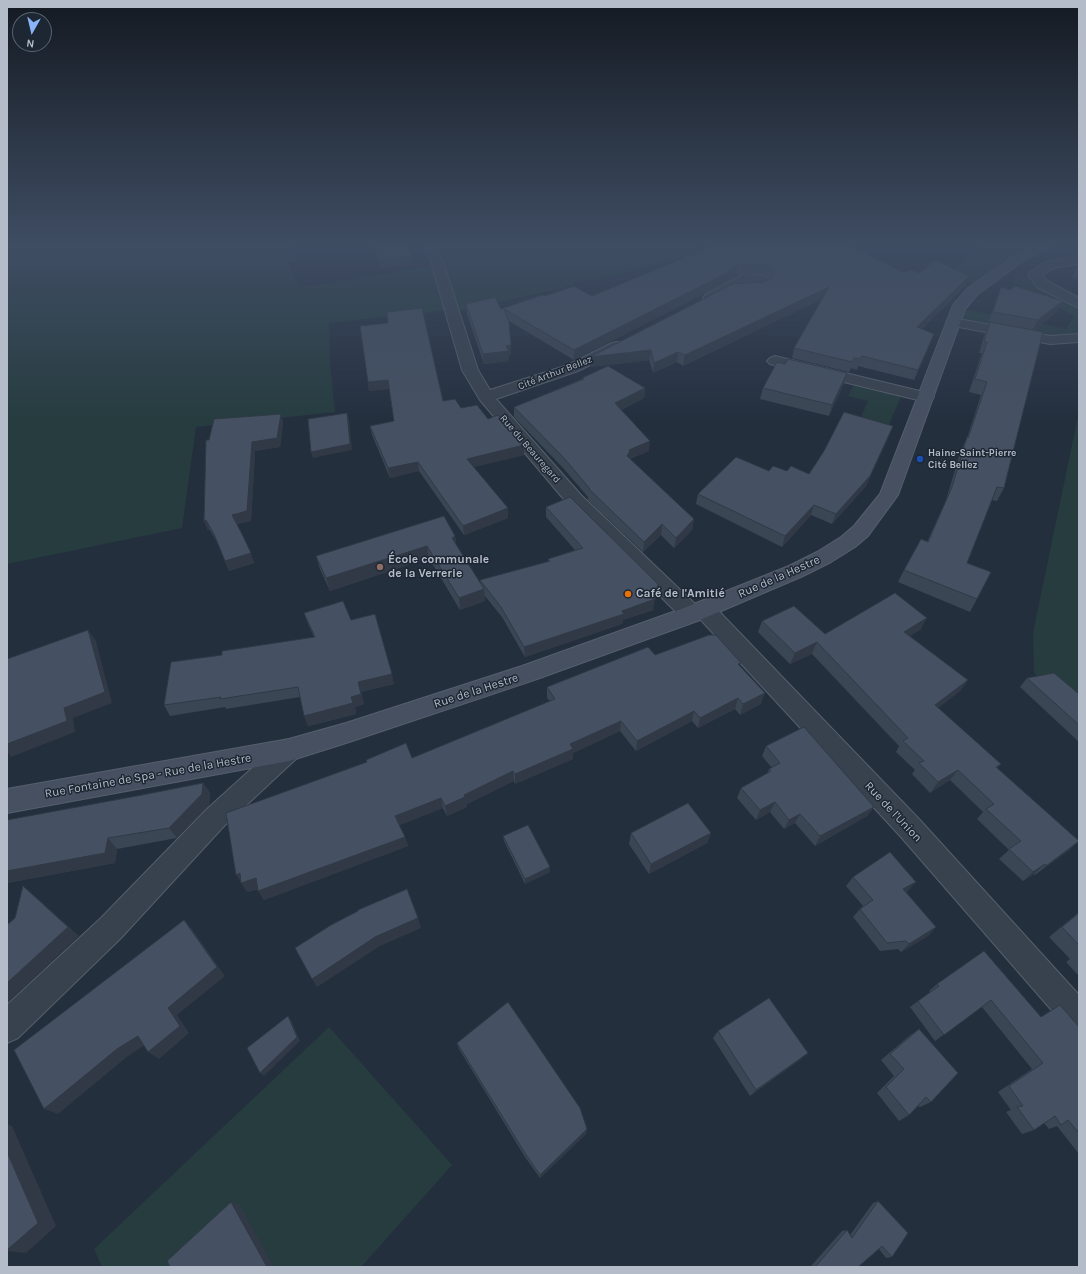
<!DOCTYPE html>
<html>
<head>
<meta charset="utf-8">
<style>
  body { margin:0 }
  #map { position:relative; width:1086px; height:1274px; overflow:hidden; background:#242f3e; font-family:Karla,sans-serif }
  canvas { display:block }
  .frame { position:absolute; inset:0; border:8px solid #b4bcc9; pointer-events:none }
  .north { position:absolute; left:12px; top:12px; width:40px; height:40px; box-sizing:border-box; background:#1d2633; border:1px solid #59626f; border-radius:50%; rotate:188deg; font-size:11px; font-weight:700; line-height:16px; text-align:center; color:#b4bcc9 }
  .north::after { content:''; display:block; margin:auto; width:14px; height:18px; background:#8ab4f8; clip-path:polygon(50% 0,100% 100%,50% 72%,0 100%) }
</style>
</head>
<body>
<div id="map">
<canvas width="1086" height="1274"></canvas>
<div class="frame"></div>
<div class="north">N</div>
</div>
<script>
const context = document.querySelector('canvas').getContext('2d');
context.lineJoin = 'round';
function fill(path, color) { context.fillStyle = color; context.fill(path, 'evenodd'); }
const poly = rows => new Path2D(rows.map(r => 'M' + r).join(''));
function strokePath(path, color, width, dash) { context.strokeStyle = color; context.lineWidth = width; context.lineCap = dash ? 'butt' : 'round'; context.setLineDash(dash || []); context.stroke(path); }
function write(font, color, halo, rows, align = 'center') {
  context.font = font + ' Karla,sans-serif'; context.lineWidth = 3; context.setLineDash([]); context.textBaseline = 'middle'; context.strokeStyle = halo; context.fillStyle = color; for (const [text, x, y, turn = 0] of rows) {
    context.save(); context.translate(x, y); context.rotate((+turn || 0) * Math.PI / 180); context.textAlign = isNaN(turn) ? turn : align; if (halo) context.strokeText(text, 0, 0); context.fillText(text, 0, 0); context.restore();
  }
}
const green = poly([
  [7,245,292,245,299,260,288,263,300,288,438,265,430,245,694,245,708,252,591,281,588,279,572,283,574,285,452,313,451,310,329,323,330,364,335,412,196,427,182,528,7,564],
  [978,245,1036,245,1018,259,978,288,953,270],
  [1035,274,1079,304,1079,338,1063,340,954,322,958,308,1066,329,1074,316,1010,281],
  [854,385,901,396,887,430,859,422,868,401,848,396],
  [1079,411,1079,729,1059,713,1034,672,1033,633],
  [329,1027,452,1165,361,1267,102,1267,94,1249]
]);
const street = poly([
  [424,245,436,245,444,265,478,370,490,390,568,365,612,343,617,342,622,343,624,346,622,349,578,371,496,399,581,495,695,604,703,601,711,603,919,819,1079,995,1079,1034,1068,1029,901,837,700,619,692,622,684,620,567,503,480,400,462,370,432,265,424,245],
  [1079,256,1079,264,1054,268,1042,275,1047,281,1079,298,1079,308,1037,287,1028,274,1045,262,1079,256],
  [744,274,762,276,767,278,771,284,769,287,757,292,738,292,733,290,710,302,705,301,703,298,705,295,744,274],
  [746,282,755,283,756,283,743,284,746,282],
  [953,318,1050,336,1079,334,1079,342,1050,344,948,325,946,322,948,319,953,318],
  [775,356,932,394,934,397,932,400,926,402,770,364,767,361,770,358,775,356],
  [289,739,298,743,301,750,298,757,225,825,121,938,18,1038,7,1043,7,1005,101,918,207,809,280,743,289,739]
]);
const secondary = poly([
  [1035,245,1050,245,1048,248,1022,262,978,294,965,309,898,495,868,536,855,547,831,562,803,576,700,620,537,679,346,743,289,761,7,813,7,789,289,739,346,723,522,666,684,608,789,566,817,552,841,537,854,526,880,494,953,305,968,288,1014,256,1035,245]
]);
const wall = poly([
  [369,245,408,245,412,264,380,268,376,254],
  [710,245,856,245,851,246,903,272,920,273,965,286,922,329,930,344,914,380,858,366,857,370,851,368,849,372,792,358,794,348,822,299,683,366,677,362,653,373,649,360,590,367,765,282,769,279,767,277,757,274,736,275,723,284,574,360,509,321,511,355,509,355,509,361,484,364,467,314,466,304,501,309,545,296,592,296,695,254,695,253,710,246],
  [1077,267,1079,267,1079,280,1072,277],
  [1001,287,1057,312,1034,330,1004,488,997,501,992,500,967,563,977,599,970,612,898,582,904,570,927,542,946,500,961,450,967,438,981,395,969,392,982,353,979,353,985,333,990,323,988,323,997,298],
  [785,364,847,373,844,383,829,416,760,399,763,388],
  [582,378,645,388,644,398,621,410,649,451,630,459,694,519,692,530,674,548,661,535,643,552,588,500,588,497,563,468,514,417,514,407,582,379],
  [368,382,443,401,461,408,488,419,524,445,524,455,473,467,508,518,464,535,419,471,390,478,372,435,370,426,394,421,389,389,369,391],
  [281,414,283,423,280,447,255,451,251,521,237,524,254,563,229,571,217,542,210,530,208,530,204,521,209,440],
  [893,426,889,436,866,486,832,524,811,515,782,547,696,504,698,494,769,471,809,474],
  [546,507,653,610,623,620,622,624,525,657,502,617,484,595,485,601,460,610,429,558,330,591,320,569,316,556,455,536,456,545,480,582,480,580,548,562,548,559,575,550,546,517],
  [304,613,351,620,394,684,361,692,364,704,355,707,356,714,308,726,300,697,226,709,225,707,170,716,164,705,222,655,314,637,308,624],
  [762,621,825,634,921,629,910,636,968,680,960,691,938,708,1001,764,997,768,1079,841,1068,851,1035,875,1034,874,1023,881,999,859,1009,850,977,819,983,812,950,780,930,793,912,774,915,770,896,752,899,746,812,654,790,664,758,632],
  [655,655,740,667,761,704,740,715,735,709,698,728,692,721,636,751,620,731,573,753,573,759,515,784,514,781,467,804,467,807,447,816,443,808,399,825,405,837,408,846,264,900,258,889,247,892,412,758,550,701,547,698,547,687],
  [1027,678,1079,694,1079,742,1020,687],
  [766,746,874,807,867,816,815,846,795,823,784,829,770,812,756,820,737,798,741,788,767,774,769,769,772,768,762,756],
  [203,783,210,793,209,805,177,838,117,849,115,863,7,883,142,795],
  [631,833,711,833,707,843,649,874,629,844],
  [503,836,550,872,525,884,504,841],
  [853,877,908,891,906,892,936,927,928,936,901,952,898,949,880,951,853,917,860,909,863,906,846,886],
  [1079,912,1079,976,1066,962,1070,959,1049,937],
  [984,951,1041,1017,1060,1005,1079,1027,1079,1154,1057,1126,1049,1129,1044,1123,1034,1130,1022,1134,1006,1112,1011,1110,998,1092,1032,1069,982,1007,935,1041,910,1007,930,992,929,991,937,984],
  [919,1029,931,1102,920,1107,918,1106,909,1115,899,1121,877,1093,894,1076,881,1060,909,1036],
  [718,1031,801,1059,750,1096,713,1038],
  [457,1043,587,1129,586,1134,540,1178,525,1157,459,1049],
  [878,1201,892,1257,886,1258,879,1249,858,1267,812,1267,811,1266,842,1231,847,1230,850,1235,873,1203]
]);
const shadedWall = poly([
  [411,256,412,264,380,268,379,260],
  [738,265,736,275,723,284,574,360,574,350],
  [969,276,965,286,914,337,917,327],
  [829,287,826,297,683,366,685,355],
  [1063,301,1057,312,1032,331,1038,320],
  [511,345,511,355,509,355,509,361,484,364,483,354,506,346],
  [651,350,649,360,590,367,590,357],
  [678,352,677,362,653,373,654,363],
  [847,373,844,383,829,416,832,405],
  [388,380,389,389,369,391,368,382],
  [645,388,644,398,614,413,615,403],
  [347,413,349,419,352,450,313,458,311,452],
  [281,414,283,423,280,447,255,451,251,521,236,524,232,515,252,442],
  [893,426,889,436,866,486,832,524,836,514],
  [650,441,649,451,630,459,627,456,629,450],
  [524,445,524,455,467,469,467,459],
  [418,462,419,471,390,478,388,468],
  [814,505,811,515,782,547,785,536],
  [508,508,508,518,464,535,463,526],
  [694,519,692,530,674,548,676,538],
  [206,520,210,530,208,530,204,521],
  [662,524,661,535,643,552,644,542],
  [455,536,457,549,452,538],
  [427,546,429,558,330,591,326,578],
  [251,553,254,563,229,571,225,561],
  [658,584,653,610,623,620,622,624,525,657,524,647,622,611],
  [484,589,485,601,460,610,459,598],
  [927,618,921,629,898,644,904,632],
  [88,630,96,641,112,703,73,718,75,732,11,757,7,752,7,740,64,708],
  [817,642,812,654,790,664,795,653],
  [392,674,394,684,361,692,364,704,355,707,356,714,308,726,304,716,351,697,358,682],
  [968,680,960,691,928,716,935,705],
  [765,693,761,704,740,715,743,704],
  [738,698,735,709,698,728,700,718],
  [694,711,692,721,636,751,637,741],
  [621,721,620,731,573,753,573,759,515,784,515,774,570,744],
  [958,770,950,780,930,793,938,782],
  [513,771,514,781,467,804,467,807,447,816,445,806,464,795],
  [203,783,210,793,209,805,177,838,169,828],
  [441,798,443,808,398,826,395,816],
  [775,802,770,812,756,820,760,810],
  [874,807,867,816,815,846,820,836],
  [800,814,795,823,784,829,789,820],
  [711,833,707,843,649,874,651,864],
  [405,837,408,846,264,900,258,891],
  [108,838,117,849,115,863,7,883,7,871],
  [1079,841,1068,851,1035,875,1046,866],
  [1045,864,1034,874,1023,881,1033,872],
  [550,867,550,872,525,884,525,879],
  [240,873,256,878,262,887,247,892,241,883,242,883,236,875],
  [916,882,908,891,896,898,903,889],
  [23,886,35,896,79,936,7,1003,7,983],
  [418,918,421,928,380,946,317,987,312,979,375,937],
  [184,920,192,929,225,976,177,1015,189,1033,159,1059,148,1052,168,1008],
  [936,927,928,936,901,952,909,944],
  [288,1016,291,1020,300,1041,264,1076,260,1073],
  [138,1036,148,1043,128,1056,58,1114,44,1109,117,1049],
  [808,1053,801,1059,750,1096,756,1090],
  [7,1124,12,1126,56,1226,26,1253,7,1251],
  [587,1129,586,1134,540,1178,540,1175],
  [231,1202,240,1205,274,1267,267,1267]
]);
const building = poly([
  [374,245,408,245,411,256,379,260,374,245],
  [714,245,848,245,903,272,911,270,920,273,935,260,969,276,917,327,934,334,918,370,862,356,860,359,854,358,852,362,794,348,829,287,685,355,678,352,654,363,651,350,590,357,733,284,765,282,774,276,774,274,770,267,759,264,738,265,725,274,574,350,504,309,509,322,511,345,506,346,509,351,483,354,466,304,495,297,501,309,542,295,545,296,574,286,592,296,696,253,695,253,714,245],
  [1015,286,1063,301,1038,320,993,312,1001,287,1010,290,1015,286],
  [422,308,443,401,455,399,461,408,477,405,488,419,498,415,524,445,467,459,508,508,463,526,418,462,388,468,370,426,394,421,388,380,368,382,360,326,388,323,387,312,422,308],
  [990,322,1043,332,1004,488,997,487,967,563,991,572,977,599,904,570,921,539,928,542,952,487,967,437,968,438,987,382,975,379,987,342,984,341,990,322],
  [788,359,847,373,832,405,763,388,777,362,785,364,788,359],
  [608,366,645,388,615,403,650,441,629,450,630,451,627,456,694,519,676,538,662,524,644,542,589,489,590,489,564,458,514,407,584,379,582,378,608,366],
  [844,412,893,426,870,476,836,514,814,505,785,536,698,494,736,457,769,471,773,466,787,471,791,466,809,474,824,451,844,412],
  [347,413,350,444,311,452,308,419,347,413],
  [281,414,277,438,252,442,247,511,232,515,242,534,251,553,225,561,214,534,206,520,204,521,206,440,209,440,214,419,281,414],
  [570,497,658,584,655,599,622,611,624,614,524,647,501,607,480,580,550,561,548,559,583,548,546,507,570,497],
  [444,516,455,536,452,538,484,589,459,598,427,546,326,578,316,556,444,516],
  [895,593,927,618,904,632,968,680,935,705,1001,764,996,767,1079,841,1046,866,1045,864,1033,872,1009,849,1021,841,986,809,994,804,958,770,938,782,919,763,924,761,903,741,908,738,817,642,795,653,762,621,794,606,825,634,895,593],
  [343,601,351,620,375,614,392,674,358,682,361,694,351,697,353,703,304,716,298,687,220,699,221,697,164,705,171,662,222,655,222,651,315,637,304,613,343,601],
  [88,630,105,692,64,708,67,721,7,744,7,659,88,630],
  [709,635,716,635,741,663,738,664,765,693,743,704,738,698,700,718,694,711,637,741,621,721,570,744,573,749,515,774,513,771,464,795,465,797,445,806,441,798,395,816,405,837,258,891,256,878,241,883,240,873,236,875,226,813,367,762,366,760,406,743,412,758,555,699,547,687,648,647,655,655,709,635],
  [1054,673,1079,694,1079,725,1027,678,1054,673],
  [804,727,874,807,820,836,800,814,789,820,775,802,760,810,741,788,771,771,769,769,780,763,766,746,804,727],
  [203,783,202,794,169,828,108,838,105,853,7,871,7,820,142,795,203,783],
  [688,803,711,833,651,864,631,833,688,803],
  [528,825,550,867,525,879,503,836,528,825],
  [890,852,916,882,903,889,936,927,909,944,906,941,887,943,860,909,873,900,853,877,890,852],
  [23,886,68,927,7,983,7,925,15,918,23,886],
  [407,889,418,918,375,937,312,979,295,948,331,925,358,911,358,910,407,889],
  [1079,913,1079,945,1062,927,1079,913],
  [184,920,217,967,168,1008,180,1026,148,1052,138,1036,117,1049,44,1109,14,1050,184,920],
  [984,951,1041,1017,1060,1005,1079,1027,1079,1133,1068,1120,1061,1125,1055,1116,1034,1130,1017,1107,1023,1106,1009,1086,1043,1063,991,1000,944,1035,918,1001,939,986,937,984,984,951],
  [769,998,808,1053,756,1090,718,1031,769,998],
  [508,1002,580,1108,587,1129,540,1175,525,1153,457,1043,508,1002],
  [288,1016,297,1037,260,1073,247,1048,288,1016],
  [919,1029,958,1073,931,1102,926,1097,909,1115,886,1087,904,1069,890,1054,919,1029],
  [7,1152,38,1223,7,1250,7,1152],
  [878,1201,908,1233,892,1257,882,1246,858,1267,816,1267,816,1266,847,1230,852,1238,878,1201],
  [231,1202,267,1267,170,1267,167,1261,231,1202]
]);
const markers = [
  [920,459,4,"#1a4fb4"],
  [380,567,4,"#8d6e63"],
  [628,594,4,"#e8710a"]
];
const farStreetnames = [
  ["Cité Arthur Bellez",555,373,-21],
  ["Rue du Beauregard",530,449,49]
];
const farPoinames = [
  ["Haine-Saint-Pierre",928,453],
  ["Cité Bellez",928,465]
];
const poiNames = [
  ["École communale",388,560],
  ["de la Verrerie",388,574],
  ["Café de l'Amitié",636,594]
];
const streetNames = [
  ["Rue de la Hestre",779,577,-24],
  ["Rue de la Hestre",476,691,-18],
  ["Rue Fontaine de Spa - Rue de la Hestre",148,776,-10],
  ["Rue de l'Union",893,812,47]
];
fill(green, '#263c3f');
strokePath(street, '#565f6c', 2);
strokePath(secondary, '#565f6c', 2);
fill(street, '#38414e');
fill(secondary, '#465061');
fill(wall, '#3b4654');
fill(shadedWall, '#303945');
fill(building, '#455162');
strokePath(building, '#303945', 1);
const sky = context.createLinearGradient(0, 0, 0, 423);
sky.addColorStop(0, '#141a22');
sky.addColorStop(0.58, '#3f4d63');
sky.addColorStop(1, '#3f4d6300');
context.fillStyle = sky;
context.fillRect(0, 0, 1086, 423);
for (const [x, y, r, color] of markers) { const dot = new Path2D(); dot.arc(x, y, r, 0, 2 * Math.PI); context.fillStyle = color; context.fill(dot); strokePath(dot, '#1d2633', 1.5); }
write('10px', '#b4bcc9', '#1d2633', farStreetnames);
write('bold 10px', '#b4bcc9', '#1d2633', farPoinames, 'left');
write('bold 12px', '#b4bcc9', '#1d2633', poiNames, 'left');
write('12px', '#b4bcc9', '#1d2633', streetNames);
</script>
</body>
</html>
